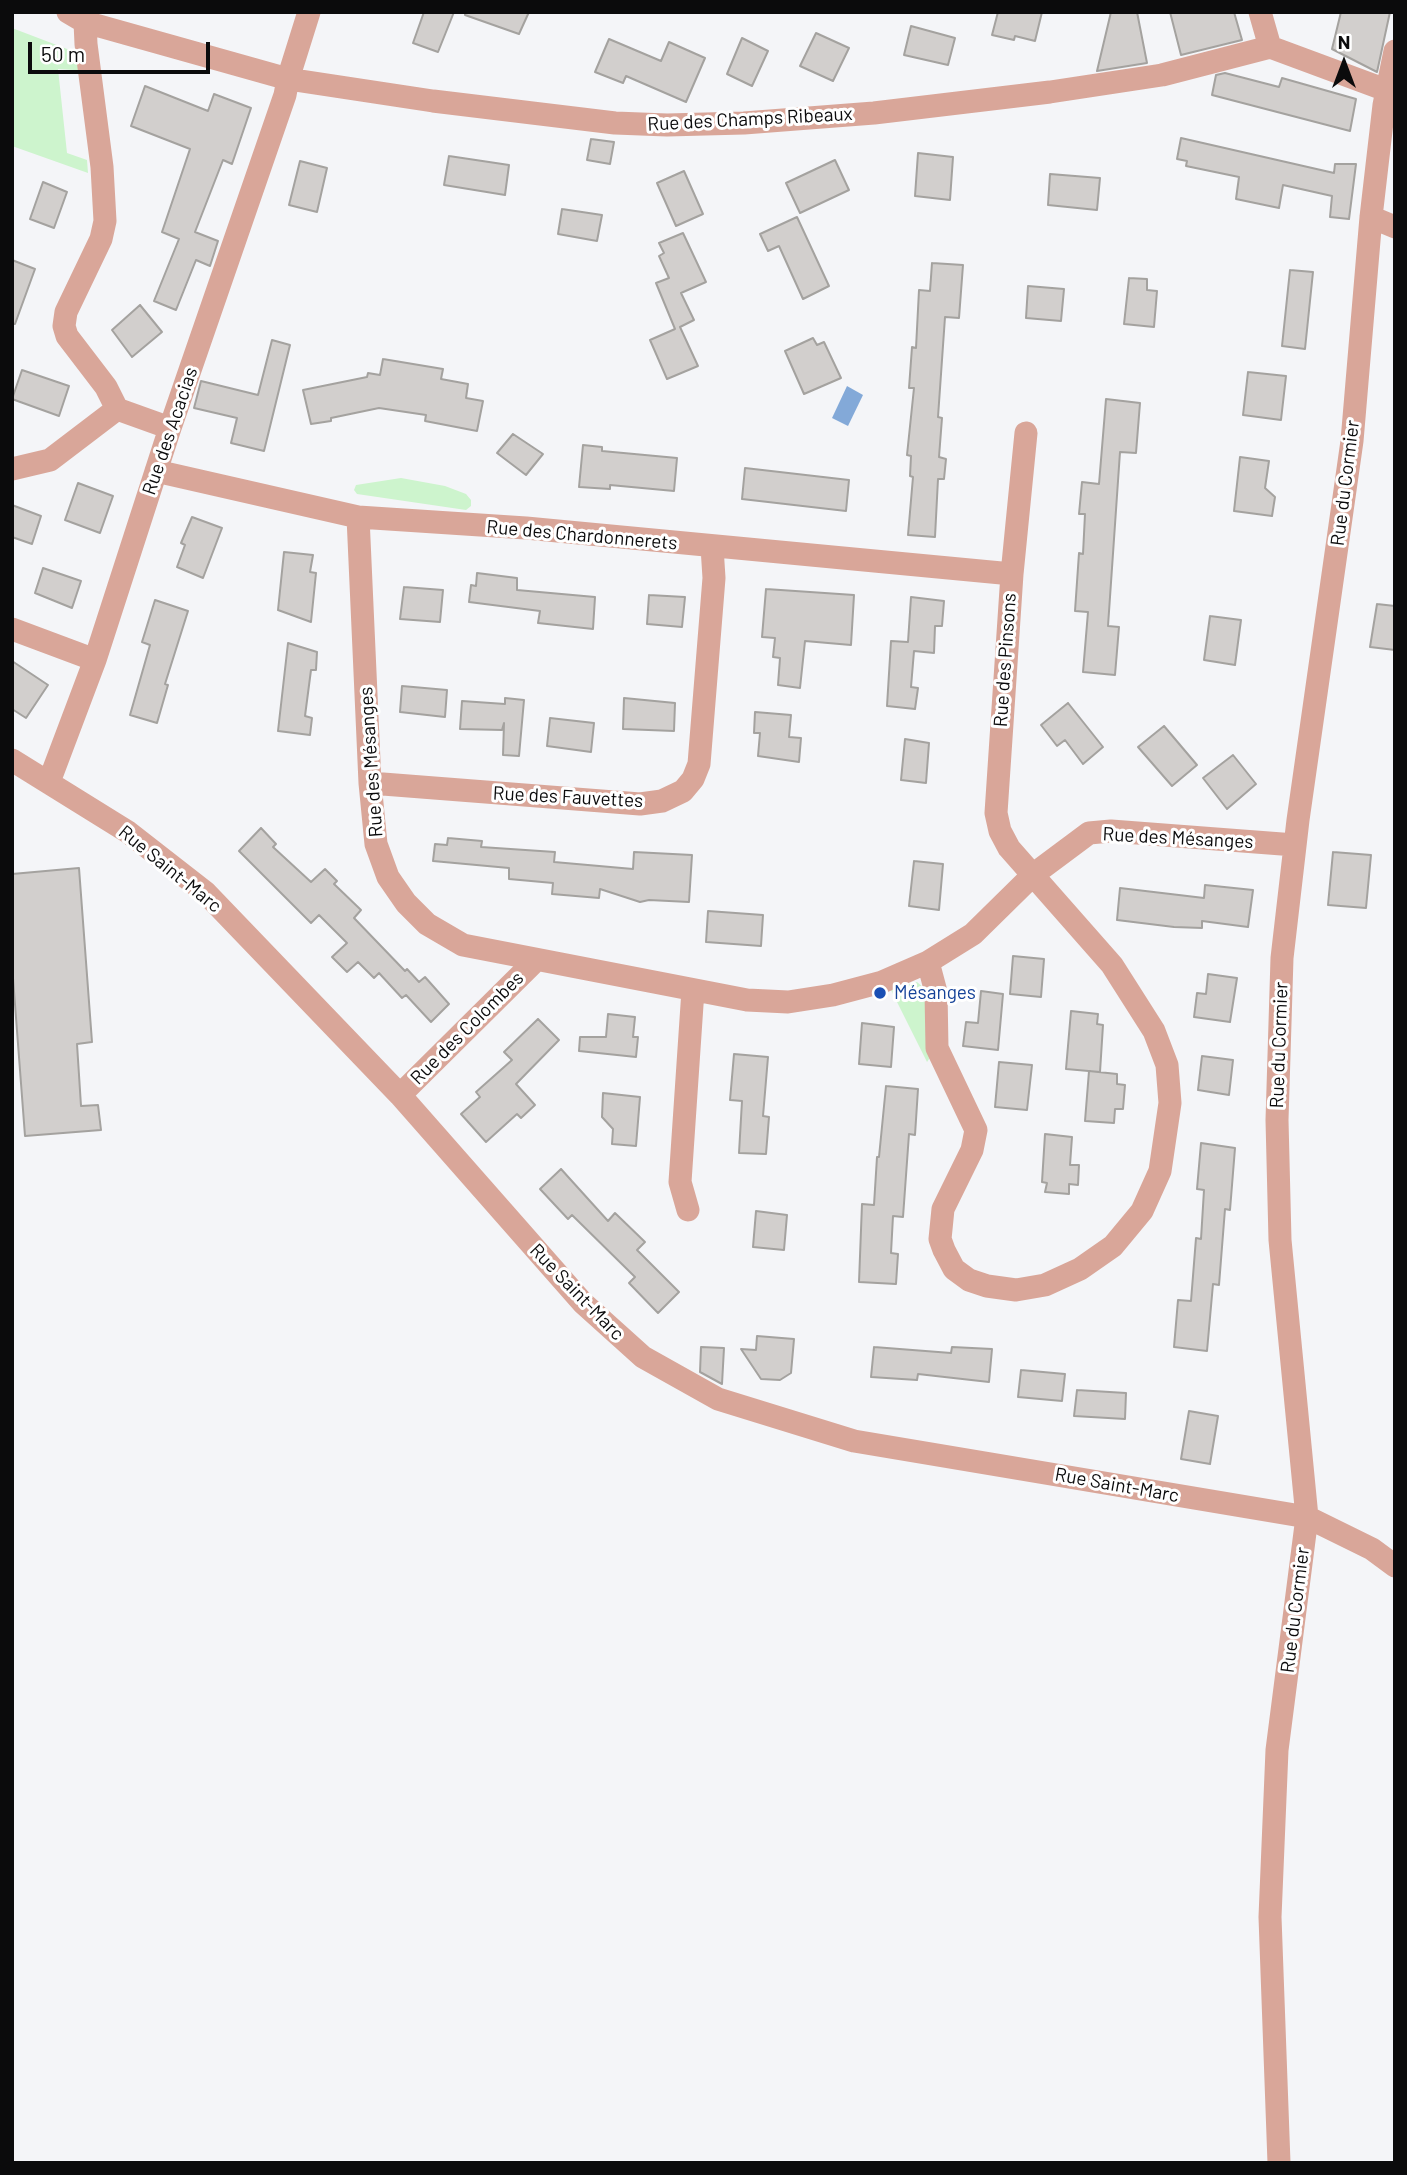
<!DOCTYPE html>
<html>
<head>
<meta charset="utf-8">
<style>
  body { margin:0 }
  #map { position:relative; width:1407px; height:2175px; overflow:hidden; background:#f4f5f8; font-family:Barlow,sans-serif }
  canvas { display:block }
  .frame { position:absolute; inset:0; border:14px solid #0b0b0c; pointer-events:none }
  .north { position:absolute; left:1309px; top:28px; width:70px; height:70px; -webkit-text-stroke:5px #fff; paint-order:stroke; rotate:0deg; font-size:19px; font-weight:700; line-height:28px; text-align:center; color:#0b0b0c }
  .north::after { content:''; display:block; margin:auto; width:24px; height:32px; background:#0b0b0c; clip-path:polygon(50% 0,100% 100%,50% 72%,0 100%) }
  .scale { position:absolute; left:28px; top:42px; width:182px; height:32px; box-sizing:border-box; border:4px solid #0b0b0c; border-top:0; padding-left:9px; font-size:21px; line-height:24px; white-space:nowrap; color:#0b0b0c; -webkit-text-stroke:5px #fff; paint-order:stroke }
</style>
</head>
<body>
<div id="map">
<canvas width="1407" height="2175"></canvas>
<div class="frame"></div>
<div class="north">N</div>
<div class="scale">50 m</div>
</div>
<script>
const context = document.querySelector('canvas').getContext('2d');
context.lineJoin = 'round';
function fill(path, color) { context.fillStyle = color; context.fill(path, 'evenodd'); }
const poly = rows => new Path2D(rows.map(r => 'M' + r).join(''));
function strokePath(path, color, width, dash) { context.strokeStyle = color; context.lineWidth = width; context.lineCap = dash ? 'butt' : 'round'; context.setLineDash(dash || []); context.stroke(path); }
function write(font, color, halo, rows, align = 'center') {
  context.font = font + ' Barlow,sans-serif'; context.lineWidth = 6; context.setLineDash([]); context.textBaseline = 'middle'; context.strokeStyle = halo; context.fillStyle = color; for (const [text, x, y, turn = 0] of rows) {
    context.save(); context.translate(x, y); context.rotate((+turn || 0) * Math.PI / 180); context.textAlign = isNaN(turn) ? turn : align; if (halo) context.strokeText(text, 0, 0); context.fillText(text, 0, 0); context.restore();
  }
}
const green = poly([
  [12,28,75,52,90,71,58,69,67,153,87,160,88,173,12,146],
  [401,478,445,486,466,494,471,500,471,506,466,510,357,494,354,490,356,485],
  [917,982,925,989,929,1059,927,1062,891,990]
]);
const water = poly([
  [847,386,863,395,848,426,832,418]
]);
const building = poly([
  [424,12,454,12,438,52,413,43,424,12],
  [465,12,529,12,519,34,465,15,465,12],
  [998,12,1042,12,1035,41,1015,36,1014,40,992,35,998,12],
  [1111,12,1137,12,1147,63,1097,71,1111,12],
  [1170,12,1234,12,1242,40,1181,55,1170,12],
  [1341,12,1390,12,1377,72,1332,49,1341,12],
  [911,26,955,38,948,65,904,55,911,26],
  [816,33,849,48,833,81,800,66,816,33],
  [742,38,768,51,752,86,727,74,742,38],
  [609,39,661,61,669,42,705,58,686,102,626,76,623,83,595,72,609,39],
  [1225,73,1279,87,1282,78,1356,99,1350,131,1212,95,1216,75,1225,73],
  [145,86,208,111,214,94,251,108,232,164,223,160,195,232,218,241,210,266,196,260,176,310,154,301,179,239,162,232,190,149,131,126,145,86],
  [1181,138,1334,173,1335,164,1356,164,1349,219,1330,217,1332,196,1283,185,1279,208,1236,199,1239,177,1186,166,1187,161,1177,159,1181,138],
  [591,139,614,142,610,164,587,160,591,139],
  [918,153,953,157,950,200,915,196,918,153],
  [449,156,509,165,505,195,444,185,449,156],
  [835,160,849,190,800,213,786,183,835,160],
  [300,161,327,168,317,212,289,205,300,161],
  [684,171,703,214,676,226,657,183,684,171],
  [1050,174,1100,178,1097,210,1048,205,1050,174],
  [43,182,67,192,54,228,30,219,43,182],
  [562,209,602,215,597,241,558,234,562,209],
  [797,217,829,286,803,299,779,246,768,251,760,234,797,217],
  [683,233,706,282,681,293,694,320,680,327,698,366,667,379,650,340,675,329,656,283,669,278,659,256,664,253,659,243,683,233],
  [12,260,35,269,15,324,12,324,12,260],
  [932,263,963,265,959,318,945,317,938,417,942,418,939,457,946,459,944,479,938,479,935,537,908,535,913,477,910,476,911,456,907,455,914,388,909,388,912,347,916,348,919,290,930,291,932,263],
  [1290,270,1313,272,1305,349,1282,346,1290,270],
  [1129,278,1147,279,1147,290,1157,291,1154,327,1124,324,1129,278],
  [1028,286,1064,289,1061,321,1026,318,1028,286],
  [140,305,162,332,132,357,112,330,140,305],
  [813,338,817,345,824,342,841,378,804,394,785,351,813,338],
  [272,340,290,345,264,451,231,443,237,418,194,408,201,381,258,395,272,340],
  [383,359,443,369,441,379,468,384,466,398,483,401,477,431,425,421,426,415,379,408,331,418,331,421,311,424,303,390,367,377,368,373,380,375,383,359],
  [22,370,69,386,59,416,12,399,22,370],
  [1248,372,1286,376,1281,420,1243,415,1248,372],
  [1106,399,1140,403,1136,453,1120,452,1108,626,1119,627,1115,675,1083,672,1088,612,1075,611,1079,553,1083,554,1085,514,1079,514,1082,482,1099,484,1106,399],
  [513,434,543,454,526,475,497,453,513,434],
  [583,445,602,447,602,451,677,458,674,491,610,485,610,489,579,487,583,445],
  [1240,457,1269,461,1265,488,1275,497,1272,516,1234,511,1240,457],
  [745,468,849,480,846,511,742,499,745,468],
  [78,483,113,496,100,533,65,520,78,483],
  [12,505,41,516,32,544,12,537,12,505],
  [192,517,222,528,203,578,177,567,185,545,181,543,192,517],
  [284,552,313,555,310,572,316,573,311,622,278,610,284,552],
  [43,568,81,581,72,608,35,593,43,568],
  [477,573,517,578,517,590,595,597,593,629,538,623,540,611,469,602,471,585,476,586,477,573],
  [404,587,443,590,440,622,400,619,404,587],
  [766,589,854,595,851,645,805,641,800,688,778,685,780,658,773,657,775,638,762,637,766,589],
  [649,595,685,597,682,627,647,624,649,595],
  [911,597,944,601,942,626,935,626,934,653,914,651,911,687,918,688,915,709,887,706,891,641,908,642,911,597],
  [155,600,188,611,165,684,168,685,157,723,130,715,150,645,142,642,155,600],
  [1377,604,1395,606,1395,650,1370,647,1377,604],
  [1210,616,1241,620,1235,665,1204,660,1210,616],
  [288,643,317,652,316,670,311,670,305,716,312,718,310,735,278,731,288,643],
  [12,661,48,685,26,718,12,709,12,661],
  [402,686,447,690,445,717,400,712,402,686],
  [505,698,524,700,519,756,503,755,504,723,502,730,460,729,462,701,505,704,505,698],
  [624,698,675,703,674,731,623,729,624,698],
  [1068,703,1103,747,1083,764,1065,740,1057,746,1041,725,1068,703],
  [755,712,791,715,789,737,801,738,799,762,758,756,760,733,754,733,755,712],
  [550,718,594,723,591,752,547,746,550,718],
  [1164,726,1197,765,1172,786,1138,747,1164,726],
  [905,739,929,743,926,783,901,780,905,739],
  [1233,755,1256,784,1227,809,1203,778,1233,755],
  [261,828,276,844,273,847,311,882,325,869,337,881,334,884,361,910,354,918,405,971,407,969,419,982,425,977,449,1004,431,1022,406,995,402,998,379,973,374,978,358,962,347,972,332,957,347,943,319,915,311,923,239,851,261,828],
  [448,838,482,841,481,847,555,852,554,862,633,869,634,852,692,855,689,902,649,900,640,902,600,889,599,898,552,894,553,883,509,879,509,868,433,861,435,844,447,845,448,838],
  [1333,852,1371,855,1366,908,1328,905,1333,852],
  [914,861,943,864,939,910,909,906,914,861],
  [79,868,92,1042,77,1044,81,1106,98,1105,101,1130,25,1136,12,965,12,874,79,868],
  [1205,885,1253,890,1248,927,1202,921,1202,928,1174,927,1117,920,1120,888,1204,898,1205,885],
  [708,911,763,915,761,946,706,942,708,911],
  [1013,956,1044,959,1041,997,1010,994,1013,956],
  [1208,974,1237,978,1230,1022,1194,1017,1197,993,1206,994,1208,974],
  [981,991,1003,994,998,1050,963,1046,966,1022,978,1023,981,991],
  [1071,1011,1098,1014,1097,1024,1103,1025,1100,1072,1066,1069,1071,1011],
  [608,1014,635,1017,633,1037,638,1037,636,1057,579,1051,580,1037,606,1037,608,1014],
  [538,1019,559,1040,516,1084,535,1105,521,1118,517,1114,486,1142,461,1114,480,1097,476,1092,512,1060,504,1052,538,1019],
  [862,1023,894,1027,891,1067,859,1064,862,1023],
  [734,1054,768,1057,763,1116,769,1117,766,1154,739,1153,742,1101,730,1100,734,1054],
  [1202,1056,1233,1060,1229,1095,1198,1090,1202,1056],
  [999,1062,1032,1065,1027,1110,995,1107,999,1062],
  [1089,1071,1117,1074,1117,1084,1125,1085,1123,1109,1115,1109,1114,1123,1085,1121,1089,1071],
  [886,1086,918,1089,915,1135,909,1134,903,1217,893,1216,891,1253,898,1254,896,1284,859,1282,862,1204,874,1205,877,1157,879,1157,886,1086],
  [603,1093,640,1097,636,1146,612,1144,613,1129,602,1117,603,1093],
  [1045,1134,1072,1137,1070,1165,1079,1165,1078,1185,1069,1184,1069,1194,1045,1192,1047,1183,1042,1182,1045,1134],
  [1201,1143,1235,1148,1230,1210,1225,1209,1219,1285,1213,1284,1207,1351,1174,1347,1178,1300,1191,1301,1196,1238,1201,1239,1204,1190,1197,1189,1201,1143],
  [561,1169,608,1221,615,1213,645,1242,637,1250,679,1292,658,1313,629,1283,635,1277,572,1215,568,1219,540,1189,561,1169],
  [756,1211,787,1215,784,1250,753,1247,756,1211],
  [757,1336,794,1339,791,1373,780,1380,761,1379,741,1349,756,1350,757,1336],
  [701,1347,724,1348,722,1384,700,1372,701,1347],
  [874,1347,951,1353,952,1347,992,1349,989,1382,918,1374,917,1380,871,1377,874,1347],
  [1021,1370,1065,1374,1062,1401,1018,1397,1021,1370],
  [1077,1390,1126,1393,1125,1419,1074,1416,1077,1390],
  [1189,1411,1218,1416,1210,1464,1181,1459,1189,1411]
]);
const street = poly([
  [68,12,85,22,288,79,433,101,615,123,667,125,744,123,874,113,1050,92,1162,75,1270,47],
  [1260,12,1270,47,1386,90],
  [1371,217,1395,227],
  [117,409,170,428],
  [12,469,50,460,117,409,106,387,67,336,64,326,66,312,101,239,105,221,102,167,86,44,85,22],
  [156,471,358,517,526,528,1012,574],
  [358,517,370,783,376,844,388,877,406,903,427,924,463,945,747,1000,788,1002,833,995,882,982,928,962,973,934,1034,874,1089,833,1111,831,1295,845],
  [12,629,95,660],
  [12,760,128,832,205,892,400,1095,583,1303,643,1357,718,1399,854,1441,1307,1517,1372,1549,1395,1566],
  [49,782,95,660,170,428,285,95,288,79,309,12],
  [370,783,640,804,662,801,683,791,693,779,699,764,714,578,712,547],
  [928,962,936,992,937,1048,976,1130,972,1150,943,1209,940,1239,944,1250,954,1269,969,1280,987,1286,1016,1290,1045,1285,1080,1269,1113,1246,1142,1211,1160,1171,1170,1103,1167,1065,1154,1031,1112,965,1009,848,1000,831,996,813,1012,574,1026,433],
  [400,1095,535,961],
  [688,1210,680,1182,693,990],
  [1279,2163,1270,1917,1277,1750,1307,1517,1280,1240,1277,1120,1282,958,1298,820,1352,441,1371,217,1384,105,1395,51]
]);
const markers = [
  [880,993,7,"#1a4fb4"]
];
const streetNames = [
  ["Rue des Champs Ribeaux",750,119,-3],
  ["Rue des Acacias",170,431,-71],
  ["Rue du Cormier",1345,483,-83],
  ["Rue des Chardonnerets",582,535,5],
  ["Rue des Pinsons",1005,660,-86],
  ["Rue des Mésanges",371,762,-94],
  ["Rue des Fauvettes",568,797,3],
  ["Rue des Mésanges",1178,838,3],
  ["Rue Saint-Marc",170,869,39],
  ["Rue des Colombes",467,1028,-45],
  ["Rue du Cormier",1279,1045,-88],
  ["Rue Saint-Marc",577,1292,46],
  ["Rue Saint-Marc",1117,1485,10],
  ["Rue du Cormier",1295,1610,-83]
];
const transitNames = [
  ["Mésanges",894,993]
];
fill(green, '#cdf4cd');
fill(water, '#83a9d8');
fill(building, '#d2cfcd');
strokePath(building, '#a4a29f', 2);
strokePath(street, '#d9a699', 23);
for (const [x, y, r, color] of markers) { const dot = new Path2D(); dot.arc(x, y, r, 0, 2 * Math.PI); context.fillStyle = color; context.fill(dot); strokePath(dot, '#fff', 2.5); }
write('19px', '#0b0b0c', '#fff', streetNames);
write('19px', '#164399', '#fff', transitNames, 'left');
</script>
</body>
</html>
